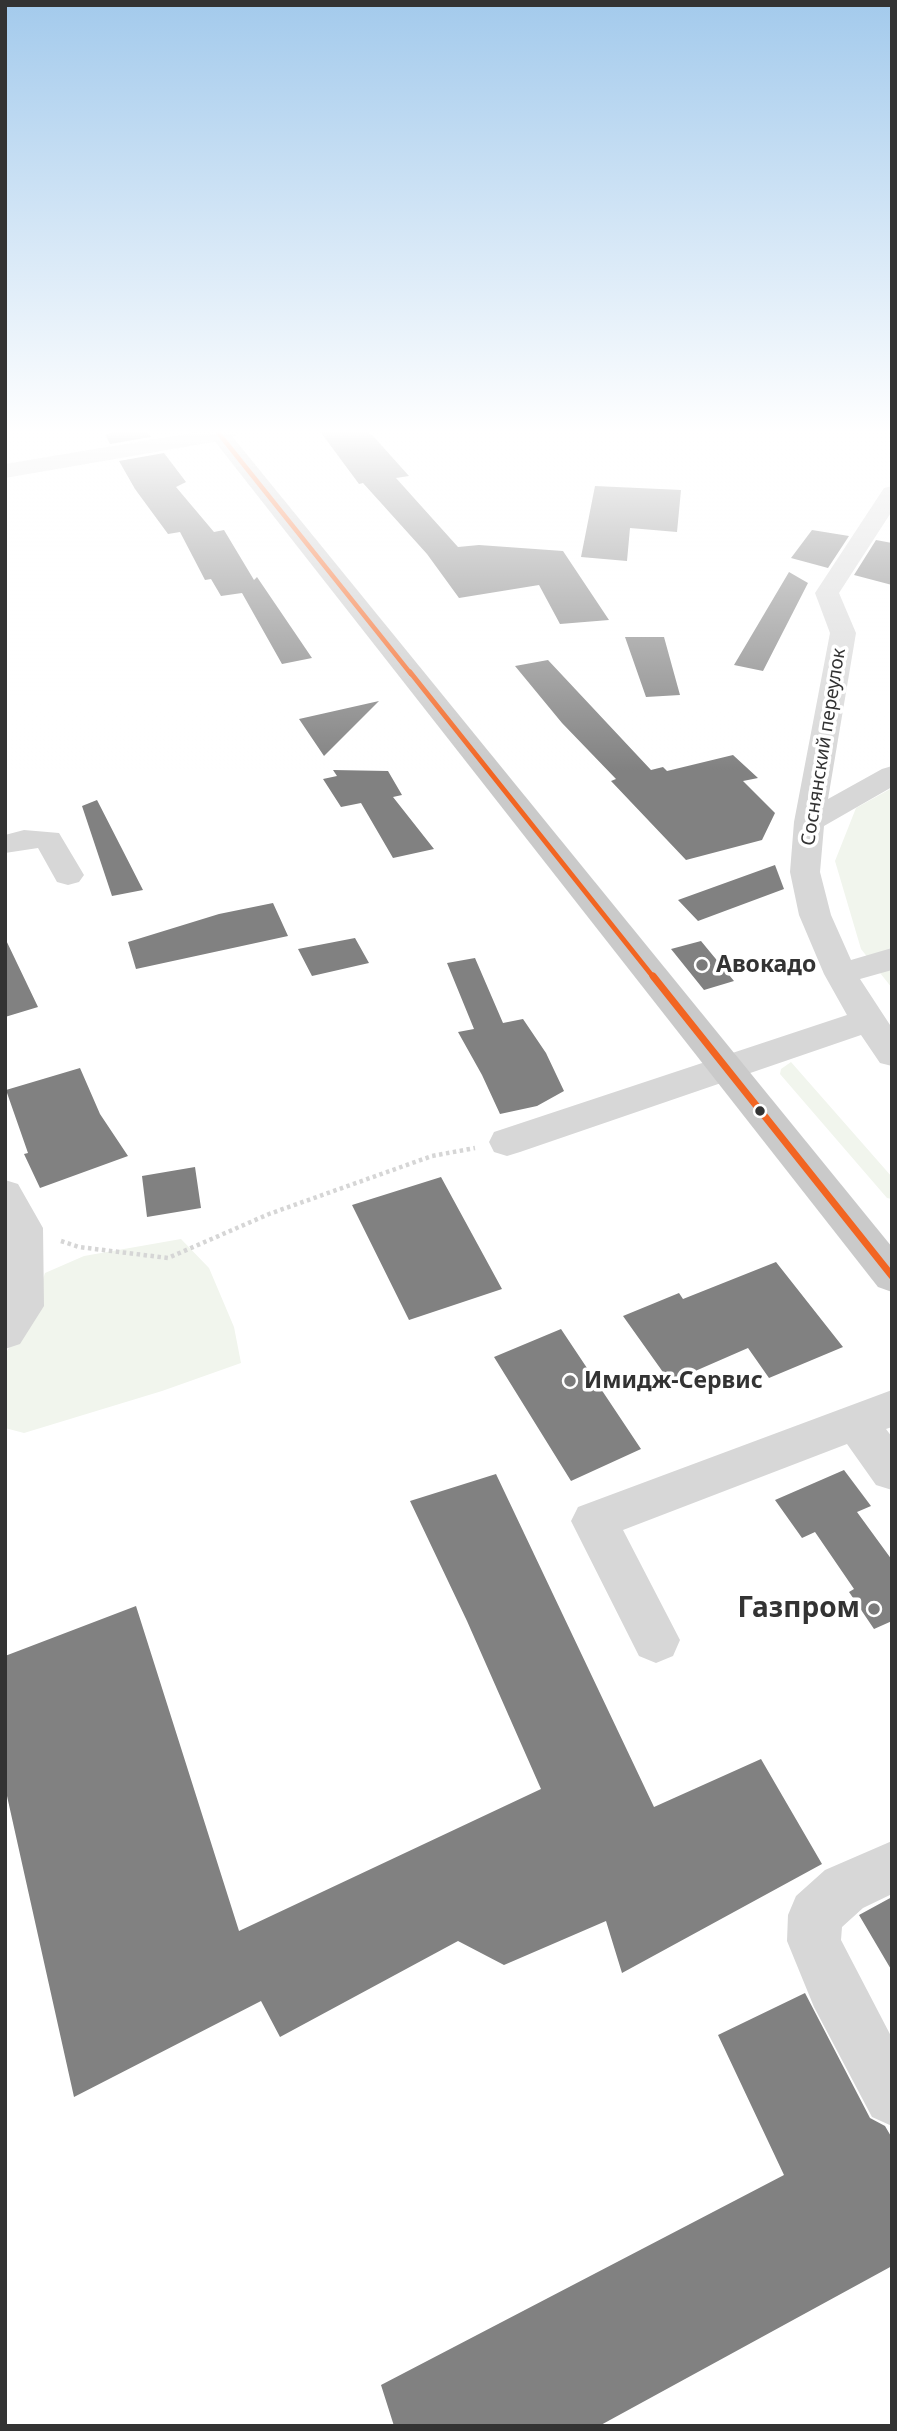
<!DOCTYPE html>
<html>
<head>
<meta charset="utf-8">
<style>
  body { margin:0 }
  #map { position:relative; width:897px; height:2431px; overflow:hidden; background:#fff; font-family:"Noto Sans",sans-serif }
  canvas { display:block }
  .frame { position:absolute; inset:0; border:7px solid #333; pointer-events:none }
</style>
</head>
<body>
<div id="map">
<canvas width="897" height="2431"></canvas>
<div class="frame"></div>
</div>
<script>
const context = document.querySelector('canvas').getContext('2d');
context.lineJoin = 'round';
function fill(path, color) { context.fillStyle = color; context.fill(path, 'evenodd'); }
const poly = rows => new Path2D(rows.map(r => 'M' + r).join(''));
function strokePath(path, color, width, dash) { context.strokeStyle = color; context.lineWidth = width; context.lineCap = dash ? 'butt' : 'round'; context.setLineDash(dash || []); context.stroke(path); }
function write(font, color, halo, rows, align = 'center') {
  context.font = font + ' "Noto Sans",sans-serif'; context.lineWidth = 7; context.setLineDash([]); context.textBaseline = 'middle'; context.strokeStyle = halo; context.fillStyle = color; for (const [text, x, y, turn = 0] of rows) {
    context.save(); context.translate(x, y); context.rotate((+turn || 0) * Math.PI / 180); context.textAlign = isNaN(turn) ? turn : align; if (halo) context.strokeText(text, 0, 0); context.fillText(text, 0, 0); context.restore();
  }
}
const green = poly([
  [892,788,892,988,861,949,835,861,856,808],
  [791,1062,892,1177,892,1199,887,1198,780,1074,781,1069],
  [181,1239,209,1268,234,1327,241,1363,162,1391,24,1433,5,1428,5,1354,33,1311,45,1273,84,1256]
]);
const building = poly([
  [129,430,146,430,151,437,110,444,105,434],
  [319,430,365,430,374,437,409,476,396,478,458,547,479,545,563,551,609,620,560,624,539,585,459,598,427,554,363,483,359,484],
  [164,453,186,482,176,487,214,532,224,530,254,580,257,577,312,658,282,664,242,593,221,596,211,579,205,580,180,532,168,534,135,489,119,461],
  [595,486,681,490,677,532,630,528,627,561,581,557],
  [812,530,849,536,828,568,791,558],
  [876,540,892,543,892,585,854,575],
  [789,572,808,583,763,671,734,665],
  [625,637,664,637,680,695,646,697],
  [548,660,651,770,663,767,667,771,733,755,758,778,743,781,775,813,762,840,686,860,611,781,616,779,562,723,515,666],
  [379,701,324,756,299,719],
  [333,770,388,771,402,795,393,797,434,849,393,858,361,803,341,807,323,779,337,776],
  [97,800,143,890,112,896,82,806],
  [775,865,784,889,698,921,678,900],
  [273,903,288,936,136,969,128,942,219,914],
  [5,938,38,1007,5,1017],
  [355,938,369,963,312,976,298,949],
  [701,941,734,981,704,990,671,949],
  [475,958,503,1023,523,1019,546,1053,564,1091,537,1106,500,1114,482,1075,458,1032,474,1029,447,963],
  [80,1068,100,1114,128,1156,40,1188,24,1154,28,1153,6,1090],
  [195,1167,201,1208,147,1217,142,1176],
  [441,1177,502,1289,409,1320,352,1205],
  [776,1262,843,1347,769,1378,748,1348,670,1382,623,1316,679,1293,683,1299],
  [561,1329,641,1449,571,1481,494,1357],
  [844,1470,871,1506,857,1512,892,1560,892,1621,874,1629,849,1592,854,1589,815,1532,802,1538,775,1500],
  [496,1474,654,1807,761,1759,822,1864,622,1973,606,1921,504,1965,458,1941,280,2037,261,2001,74,2097,5,1787,5,1656,136,1606,239,1931,541,1789,467,1621,410,1501],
  [892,1897,892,1971,859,1915],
  [805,1993,870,2118,885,2126,892,2138,892,2266,599,2426,394,2426,381,2385,784,2175,718,2035]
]);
const path = poly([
  [61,1241,79,1247,168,1258,269,1214,432,1156,475,1148]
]);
const minor = poly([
  [209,430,238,430,236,435,219,441,5,478,5,464,209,430],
  [892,486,892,511,839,593,856,633,828,799,882,769,892,766,892,787,824,826,820,872,831,915,851,960,892,948,892,970,860,979,892,1028,892,1066,880,1063,861,1035,520,1152,507,1156,494,1152,489,1142,494,1132,847,1015,824,974,799,915,790,872,794,822,830,633,815,593,884,488,892,486],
  [24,830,59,833,84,875,79,882,68,885,57,882,38,848,5,853,5,835,24,830],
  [5,1180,18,1184,43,1228,44,1306,20,1344,5,1349,5,1180],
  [892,1390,892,1427,886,1429,892,1437,892,1490,876,1485,847,1444,623,1530,680,1640,673,1656,656,1663,639,1656,571,1521,578,1507,892,1390],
  [892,1841,892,1894,863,1908,842,1927,841,1940,892,2038,892,2126,872,2117,814,2007,787,1941,788,1915,796,1896,825,1870,892,1841]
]);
const major = poly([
  [206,430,227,430,892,1247,892,1292,878,1287,206,430]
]);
const bus1Far2 = poly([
  [216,430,411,674]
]);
const bus1Far1 = poly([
  [410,672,654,978]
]);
const bus1 = poly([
  [653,976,892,1276]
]);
const markers = [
  [702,965,7,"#7a7a7a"],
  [760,1111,6,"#333"],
  [570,1381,7,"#7a7a7a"],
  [874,1609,7,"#7a7a7a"]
];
const farStreetnames = [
  ["Соснянский переулок",824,747,-81]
];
const poiNames = [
  ["Авокадо",716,965],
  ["Имидж-Сервис",584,1381]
];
const nearPoinames = [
  ["Газпром",860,1609]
];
fill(green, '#f1f5ed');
fill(building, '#818181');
strokePath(path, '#d6d6d6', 4.5, [3.5, 3.5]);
fill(minor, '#d7d7d7');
fill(major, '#cacaca');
strokePath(bus1Far2, '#f26522', 4.5);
strokePath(bus1Far1, '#f26522', 5);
strokePath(bus1, '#f26522', 7);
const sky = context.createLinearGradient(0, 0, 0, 771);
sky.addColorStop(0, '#a3caec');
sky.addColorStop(0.56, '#fff');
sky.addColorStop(1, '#ffffff00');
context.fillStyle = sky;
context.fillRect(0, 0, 897, 771);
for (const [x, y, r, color] of markers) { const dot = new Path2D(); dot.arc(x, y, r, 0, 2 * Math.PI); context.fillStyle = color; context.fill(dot); strokePath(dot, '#fff', 2.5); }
write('19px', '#333', '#fff', farStreetnames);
write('bold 23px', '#333', '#fff', poiNames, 'left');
write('bold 28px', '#333', '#fff', nearPoinames, 'right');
</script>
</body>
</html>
